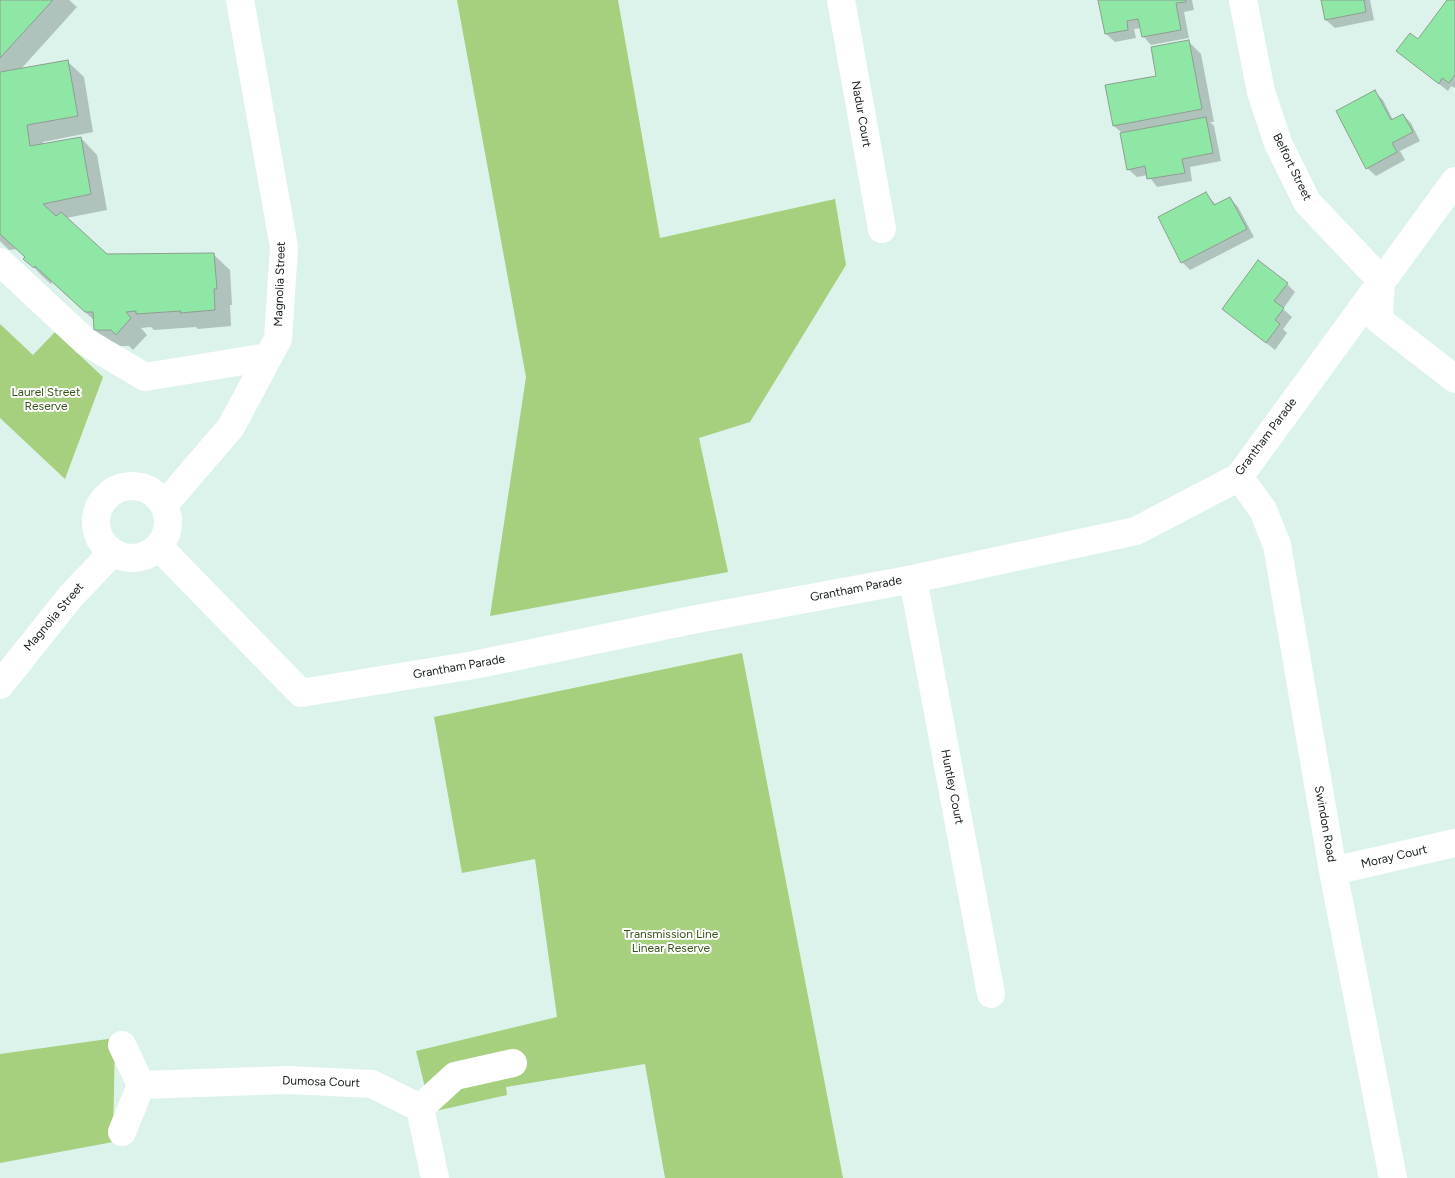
<!DOCTYPE html>
<html>
<head>
<meta charset="utf-8">
<style>
  body { margin:0 }
  canvas { display:block; background:#dbf3ea }
</style>
</head>
<body>
<canvas width="1455" height="1178"></canvas>
<script>
const context = document.querySelector('canvas').getContext('2d');
context.lineJoin = 'round';
function fill(path, color) { context.fillStyle = color; context.fill(path, 'evenodd'); }
const poly = rows => new Path2D(rows.map(r => 'M' + r).join(''));
function strokePath(path, color, width, dash) { context.strokeStyle = color; context.lineWidth = width; context.lineCap = dash ? 'butt' : 'round'; context.setLineDash(dash || []); context.stroke(path); }
function write(font, color, halo, rows, align = 'center') {
  context.font = font + ' Figtree,sans-serif'; context.lineWidth = 4; context.setLineDash([]); context.textBaseline = 'middle'; context.strokeStyle = halo; context.fillStyle = color; for (const [text, x, y, turn = 0] of rows) {
    context.save(); context.translate(x, y); context.rotate((+turn || 0) * Math.PI / 180); context.textAlign = isNaN(turn) ? turn : align; if (halo) context.strokeText(text, 0, 0); context.fillText(text, 0, 0); context.restore();
  }
}
const green = poly([
  [457,0,618,0,660,238,835,199,846,265,750,422,699,438,728,572,490,616,526,377],
  [0,324,33,355,55,332,103,377,65,479,0,418],
  [742,653,843,1178,665,1178,645,1064,506,1087,507,1095,431,1112,416,1051,557,1017,535,859,462,873,434,717],
  [115,1038,113,1142,0,1163,0,1054]
]);
const shadow = poly([
  [0,0,69,0,77,7,21,69,67,61,84,77,93,132,43,142,43,145,81,138,97,155,107,210,66,218,107,256,213,254,230,270,232,305,230,305,231,326,198,329,196,327,154,330,151,327,141,328,147,335,133,350,129,346,112,346,95,330,95,321,52,282,51,284,41,275,17,249,9,250,0,241,0,73,3,73,0,71],
  [1100,0,1192,0,1194,10,1184,12,1189,38,1151,45,1143,36,1141,28,1134,29,1136,38,1115,42,1106,34],
  [1323,0,1370,0,1374,20,1335,28,1326,20],
  [1449,0,1455,0,1455,88,1451,86,1448,91,1397,51,1418,41],
  [1188,41,1201,54,1214,122,1210,122,1214,126,1221,161,1190,167,1192,181,1157,187,1148,175,1137,177,1128,169,1122,133,1114,126],
  [1374,91,1383,100,1393,120,1403,115,1411,123,1420,141,1400,151,1405,160,1376,176,1367,168],
  [1206,194,1216,205,1230,198,1238,207,1254,237,1190,270,1182,262],
  [1287,284,1295,292,1283,309,1292,317,1283,329,1287,333,1275,350,1223,309]
]);
const building = poly([
  [0,0,53,0,0,58,0,0],
  [1098,0,1186,0,1186,2,1176,3,1181,30,1142,37,1138,19,1127,21,1128,30,1105,34,1098,0],
  [1321,0,1364,0,1366,12,1325,20,1321,0],
  [1447,0,1455,0,1455,75,1449,83,1442,78,1439,84,1396,51,1410,33,1418,39,1447,0],
  [1189,40,1202,109,1113,126,1105,85,1156,76,1151,47,1189,40],
  [68,60,78,116,27,125,30,146,81,137,91,194,43,204,56,216,61,212,107,254,214,253,217,289,214,289,215,310,180,313,181,311,136,314,136,311,126,312,131,318,116,335,111,330,94,330,93,312,85,312,35,266,34,268,23,259,25,257,0,234,0,72,68,60],
  [1375,90,1391,120,1403,114,1413,132,1392,143,1397,152,1366,169,1336,111,1375,90],
  [1206,117,1213,153,1182,159,1185,173,1147,179,1145,166,1127,170,1120,133,1206,117],
  [1206,192,1214,205,1230,197,1247,229,1181,263,1158,217,1206,192],
  [1258,260,1288,283,1274,301,1284,308,1275,320,1280,324,1266,343,1222,309,1258,260]
]);
const minor = poly([
  [841,0,882,229],
  [1243,0,1261,92,1278,143,1307,202,1381,280,1379,320,1455,379],
  [0,262,86,342,145,377,268,357],
  [1239,477,1263,510,1277,545,1333,871,1393,1178],
  '96 522a36 36 0 1 1 72 0a36 36 0 1 1-72 0Z',
  [164,505,231,427,278,339,284,247,240,0],
  [159,547,301,693,474,665,692,620,913,579,1136,531,1239,477,1455,181],
  [913,579,991,994],
  [0,685,71,596,112,553],
  [1333,871,1455,843],
  [122,1045,141,1085,122,1132],
  [141,1085,288,1080,372,1084,420,1108],
  [420,1108,455,1076,513,1063],
  [420,1108,435,1178]
]);
const streetNames = [
  ["Nadur Court",861,114,80],
  ["Belfort Street",1292,167,64],
  ["Magnolia Street",280,284,-88],
  ["Grantham Parade",1266,437,-53],
  ["Grantham Parade",856,589,-11],
  ["Magnolia Street",54,617,-50],
  ["Grantham Parade",459,667,-10],
  ["Huntley Court",952,787,79],
  ["Swindon Road",1325,824,80],
  ["Moray Court",1394,857,-13],
  ["Dumosa Court",321,1082,2]
];
const parkNames = [
  ["Laurel Street",46,392],
  ["Reserve",46,406],
  ["Transmission Line",671,934],
  ["Linear Reserve",671,948]
];
fill(green, '#a6cf7e');
fill(shadow, '#0003');
fill(building, '#8fe7a5');
strokePath(building, '#8d9e90', 1);
strokePath(minor, '#fff', 28);
write('12px', '#161e1b', '#fff', streetNames);
write('12px', '#395417', '#fff', parkNames);
</script>
</body>
</html>
